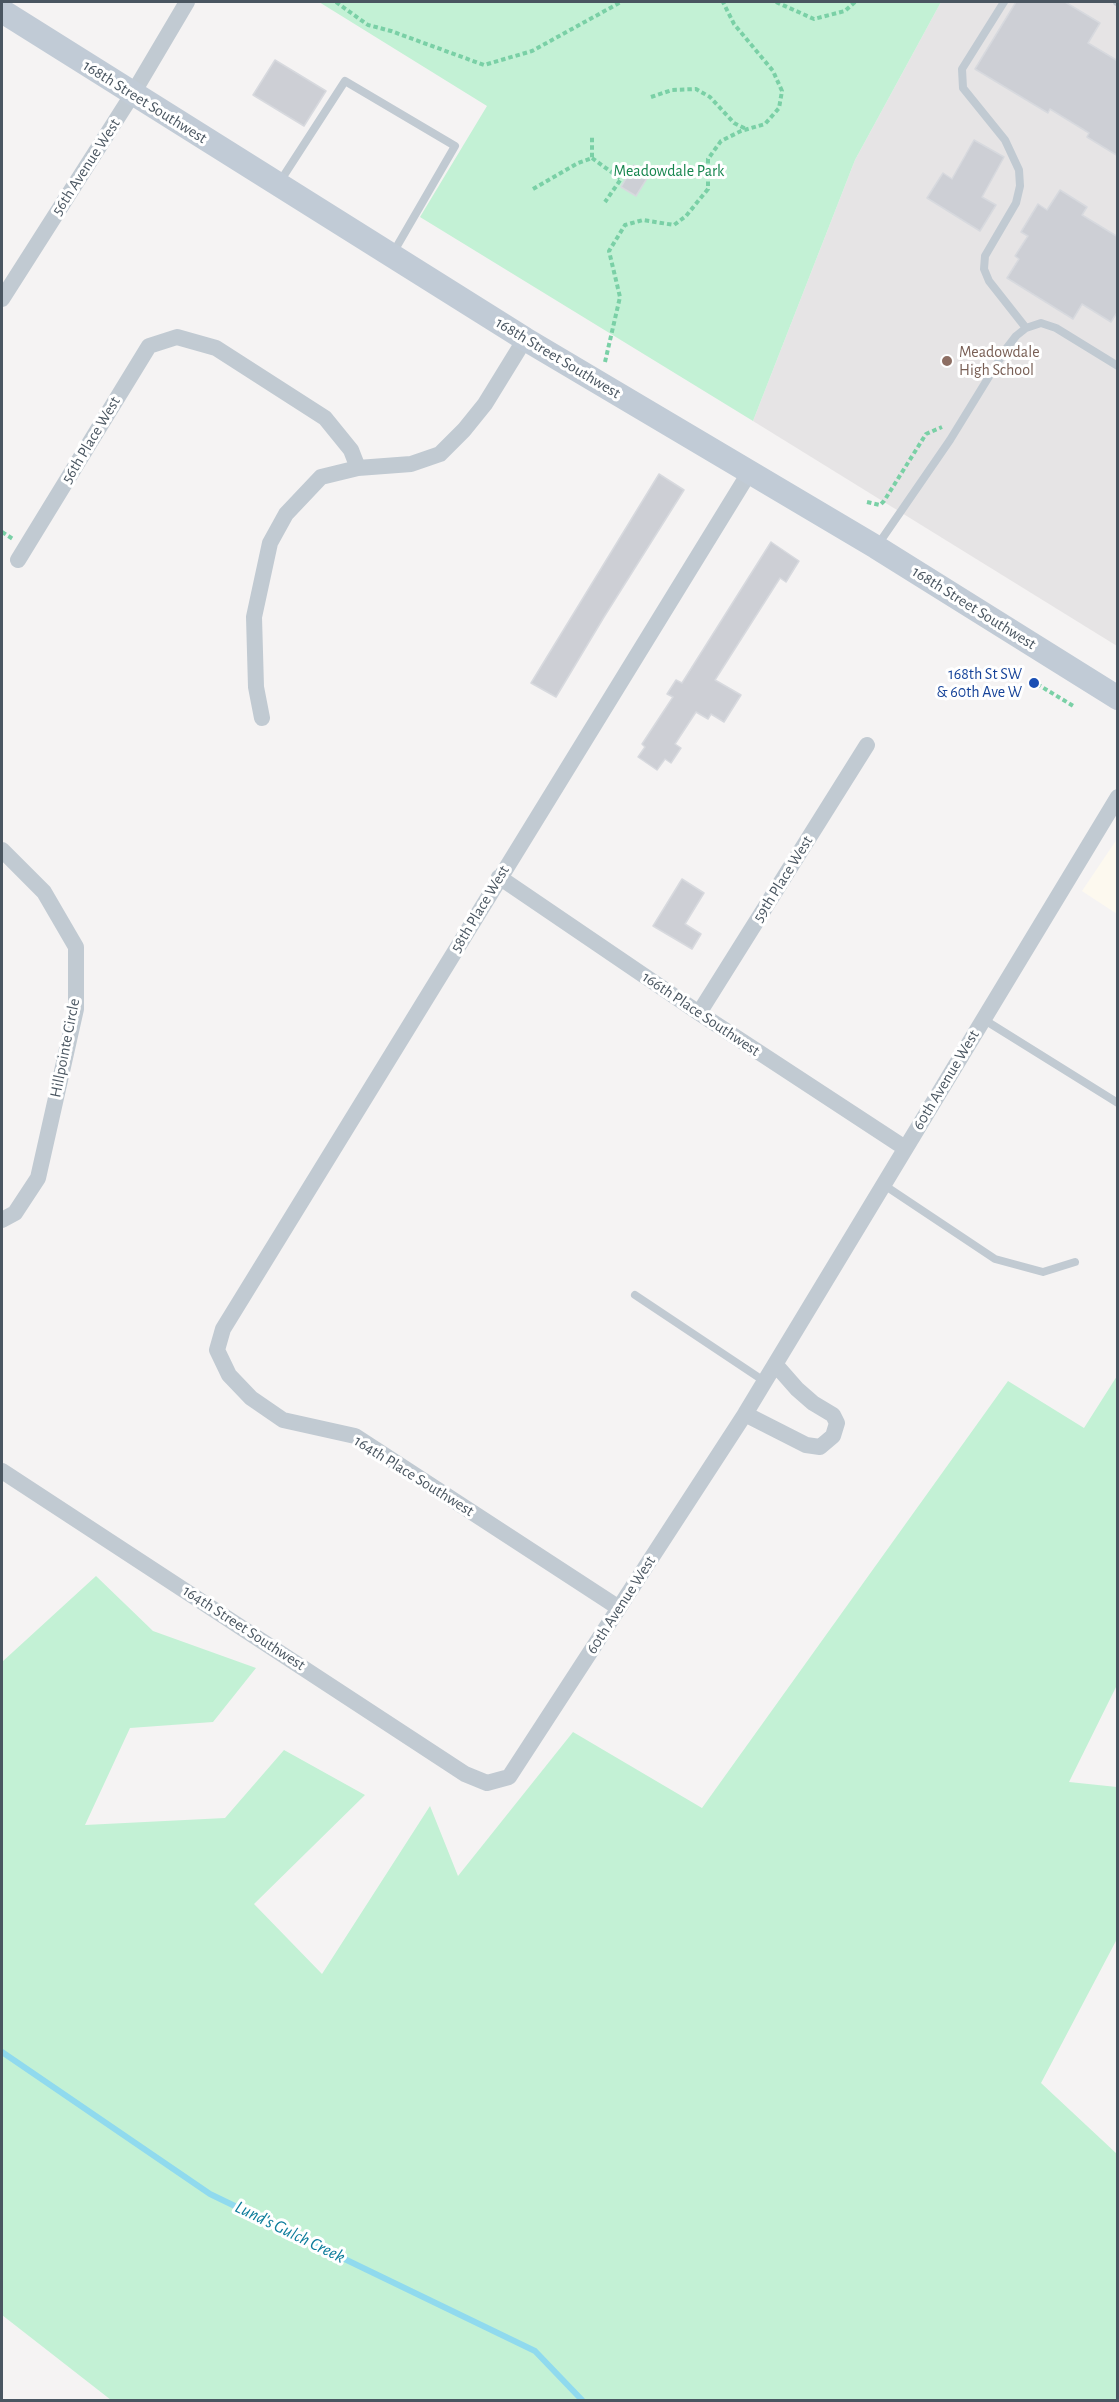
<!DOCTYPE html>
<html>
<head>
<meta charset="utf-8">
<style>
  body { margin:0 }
  #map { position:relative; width:1119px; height:2402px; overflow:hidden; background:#f5f3f3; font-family:"Alegreya Sans",sans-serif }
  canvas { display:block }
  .frame { position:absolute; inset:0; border:3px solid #4a5661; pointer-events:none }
</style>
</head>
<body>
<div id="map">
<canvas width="1119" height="2402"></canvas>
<div class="frame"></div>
</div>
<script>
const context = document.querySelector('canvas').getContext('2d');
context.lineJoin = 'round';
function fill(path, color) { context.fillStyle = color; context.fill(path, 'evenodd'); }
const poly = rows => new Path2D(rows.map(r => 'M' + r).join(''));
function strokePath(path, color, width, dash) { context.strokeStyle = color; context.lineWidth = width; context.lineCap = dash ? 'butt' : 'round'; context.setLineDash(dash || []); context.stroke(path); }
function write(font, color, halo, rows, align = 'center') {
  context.font = font + ' "Alegreya Sans",sans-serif'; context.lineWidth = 6; context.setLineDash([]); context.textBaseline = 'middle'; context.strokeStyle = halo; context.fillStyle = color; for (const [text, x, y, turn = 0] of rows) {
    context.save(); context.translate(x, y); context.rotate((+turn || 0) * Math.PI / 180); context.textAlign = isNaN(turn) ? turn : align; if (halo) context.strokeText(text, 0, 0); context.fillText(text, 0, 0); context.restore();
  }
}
const commercial = poly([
  [1117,839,1117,914,1082,891]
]);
const education = poly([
  [941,2,1117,2,1117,646,753,421,855,160]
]);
const green = poly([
  [319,2,941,2,855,160,753,421,420,217,487,106],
  [1117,1376,1117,1685,1069,1782,1117,1787,1117,1939,1041,2083,1117,2154,1117,2400,111,2400,2,2315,2,1662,96,1576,153,1631,256,1668,213,1722,130,1728,85,1825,225,1818,284,1750,365,1795,254,1904,322,1974,430,1806,458,1876,573,1732,702,1808,1008,1381,1084,1428]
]);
const stream = poly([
  [2,2052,210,2194,535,2351,582,2400]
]);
const building = poly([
  [1016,2,1065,2,1100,23,1088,43,1118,61,1118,156,1087,137,1089,133,1050,109,1048,113,975,69,1016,2],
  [275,60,326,91,304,126,253,95,275,60],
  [974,140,1004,157,982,197,996,205,980,231,927,198,943,173,952,179,974,140],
  [634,165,649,175,636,196,621,187,634,165],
  [1060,190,1087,207,1082,215,1118,237,1118,311,1111,322,1082,304,1073,319,1007,278,1019,259,1015,256,1028,236,1021,232,1038,204,1047,210,1060,190],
  [659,474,684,490,604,617,556,697,531,683,659,474],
  [771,542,799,561,786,582,780,578,715,680,741,695,724,722,711,714,708,719,696,712,675,744,681,748,671,763,665,759,657,770,638,757,645,747,642,744,673,697,667,694,676,680,682,683,771,542],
  [682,879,704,893,685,924,701,934,692,949,653,926,682,879]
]);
const path = poly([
  [336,2,368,25,391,31,484,65,532,51,621,2],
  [776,2,814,19,845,11,855,2],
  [651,97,672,90,696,89,710,97,734,123,746,129],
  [592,158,621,179,605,202],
  [533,189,578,163,592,158,592,137],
  [605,362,620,297,609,251,625,225,643,220,674,225,686,216,708,189,708,159,721,141,741,131,765,124,779,108,782,91,773,71,734,24,723,2],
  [867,502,880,505,884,501,926,434,942,427],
  [2,532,13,539],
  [1037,684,1075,707]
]);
const service = poly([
  [1004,2,962,69,963,88,1005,140,1019,170,1020,186,1016,203,985,256,984,269,989,281,1026,328],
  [1117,2,1118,2],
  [279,183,345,81,455,146,393,253],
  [877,546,950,440,1006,349,1016,336,1026,328,1041,323,1056,328,1118,366],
  [983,1019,1118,1103],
  [884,1185,995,1259,1043,1272,1075,1262],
  [635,1295,764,1381]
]);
const minor = poly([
  [2,299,132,95,187,2],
  [18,560,149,346,177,337,216,348,325,418,351,450,358,468],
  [262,718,256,687,254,617,270,543,286,514,321,477,358,468,411,464,440,454,464,430,485,404,525,339],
  [2,850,44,892,76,947,76,1009,38,1178,15,1213,2,1220],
  [499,877,699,1013,905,1148],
  [699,1013,867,745],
  [745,1414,806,1445,820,1447,833,1436,837,1423,833,1415,813,1403,797,1389,775,1364],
  [2,1471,465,1774,487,1783,509,1777,745,1414,1118,797],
  [619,1608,355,1436,283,1420,251,1398,229,1375,217,1350,223,1329,749,473]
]);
const secondary = poly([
  [2,11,525,339,876,547,1118,698]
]);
const markers = [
  [947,361,6,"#8d6e63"],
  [1034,683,6,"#1a4fb4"]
];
const streetNames = [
  ["168th Street Southwest",145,102,32],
  ["56th Avenue West",86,167,-57],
  ["168th Street Southwest",558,358,31],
  ["56th Place West",91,440,-59],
  ["168th Street Southwest",974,608,32],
  ["59th Place West",783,879,-58],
  ["58th Place West",480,909,-59],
  ["166th Place Southwest",701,1014,34],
  ["Hillpointe Circle",65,1048,-79],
  ["60th Avenue West",946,1080,-59],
  ["164th Place Southwest",414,1476,32],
  ["60th Avenue West",621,1605,-57],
  ["164th Street Southwest",244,1628,33]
];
const parkNames = [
  ["Meadowdale Park",669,171]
];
const educationNames = [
  ["Meadowdale",959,352],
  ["High School",959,370]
];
const transitNames = [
  ["168th St SW",1022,674],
  ["& 60th Ave W",1022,692]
];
const waterNames = [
  ["Lund's Gulch Creek",290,2232,26]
];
fill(commercial, '#fdf9ef');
fill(education, '#e6e4e5');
fill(green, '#c3f1d5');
strokePath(stream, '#90daee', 6);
fill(building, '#cdcfd5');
strokePath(building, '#d7d9de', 1.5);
strokePath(path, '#7ad0a6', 4, [4.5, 3]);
strokePath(service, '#c1cad2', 8);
strokePath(minor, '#c1cad2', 16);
strokePath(secondary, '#c1cbd6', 24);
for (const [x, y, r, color] of markers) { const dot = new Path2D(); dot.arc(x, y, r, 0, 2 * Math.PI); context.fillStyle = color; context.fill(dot); strokePath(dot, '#fff', 2); }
write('16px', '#4a5661', '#fff', streetNames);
write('16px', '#17864f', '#fff', parkNames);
write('16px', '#785e54', '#fff', educationNames, 'left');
write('16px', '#164399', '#fff', transitNames, 'right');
write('italic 18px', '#0c7c9b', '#fff', waterNames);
</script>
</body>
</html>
